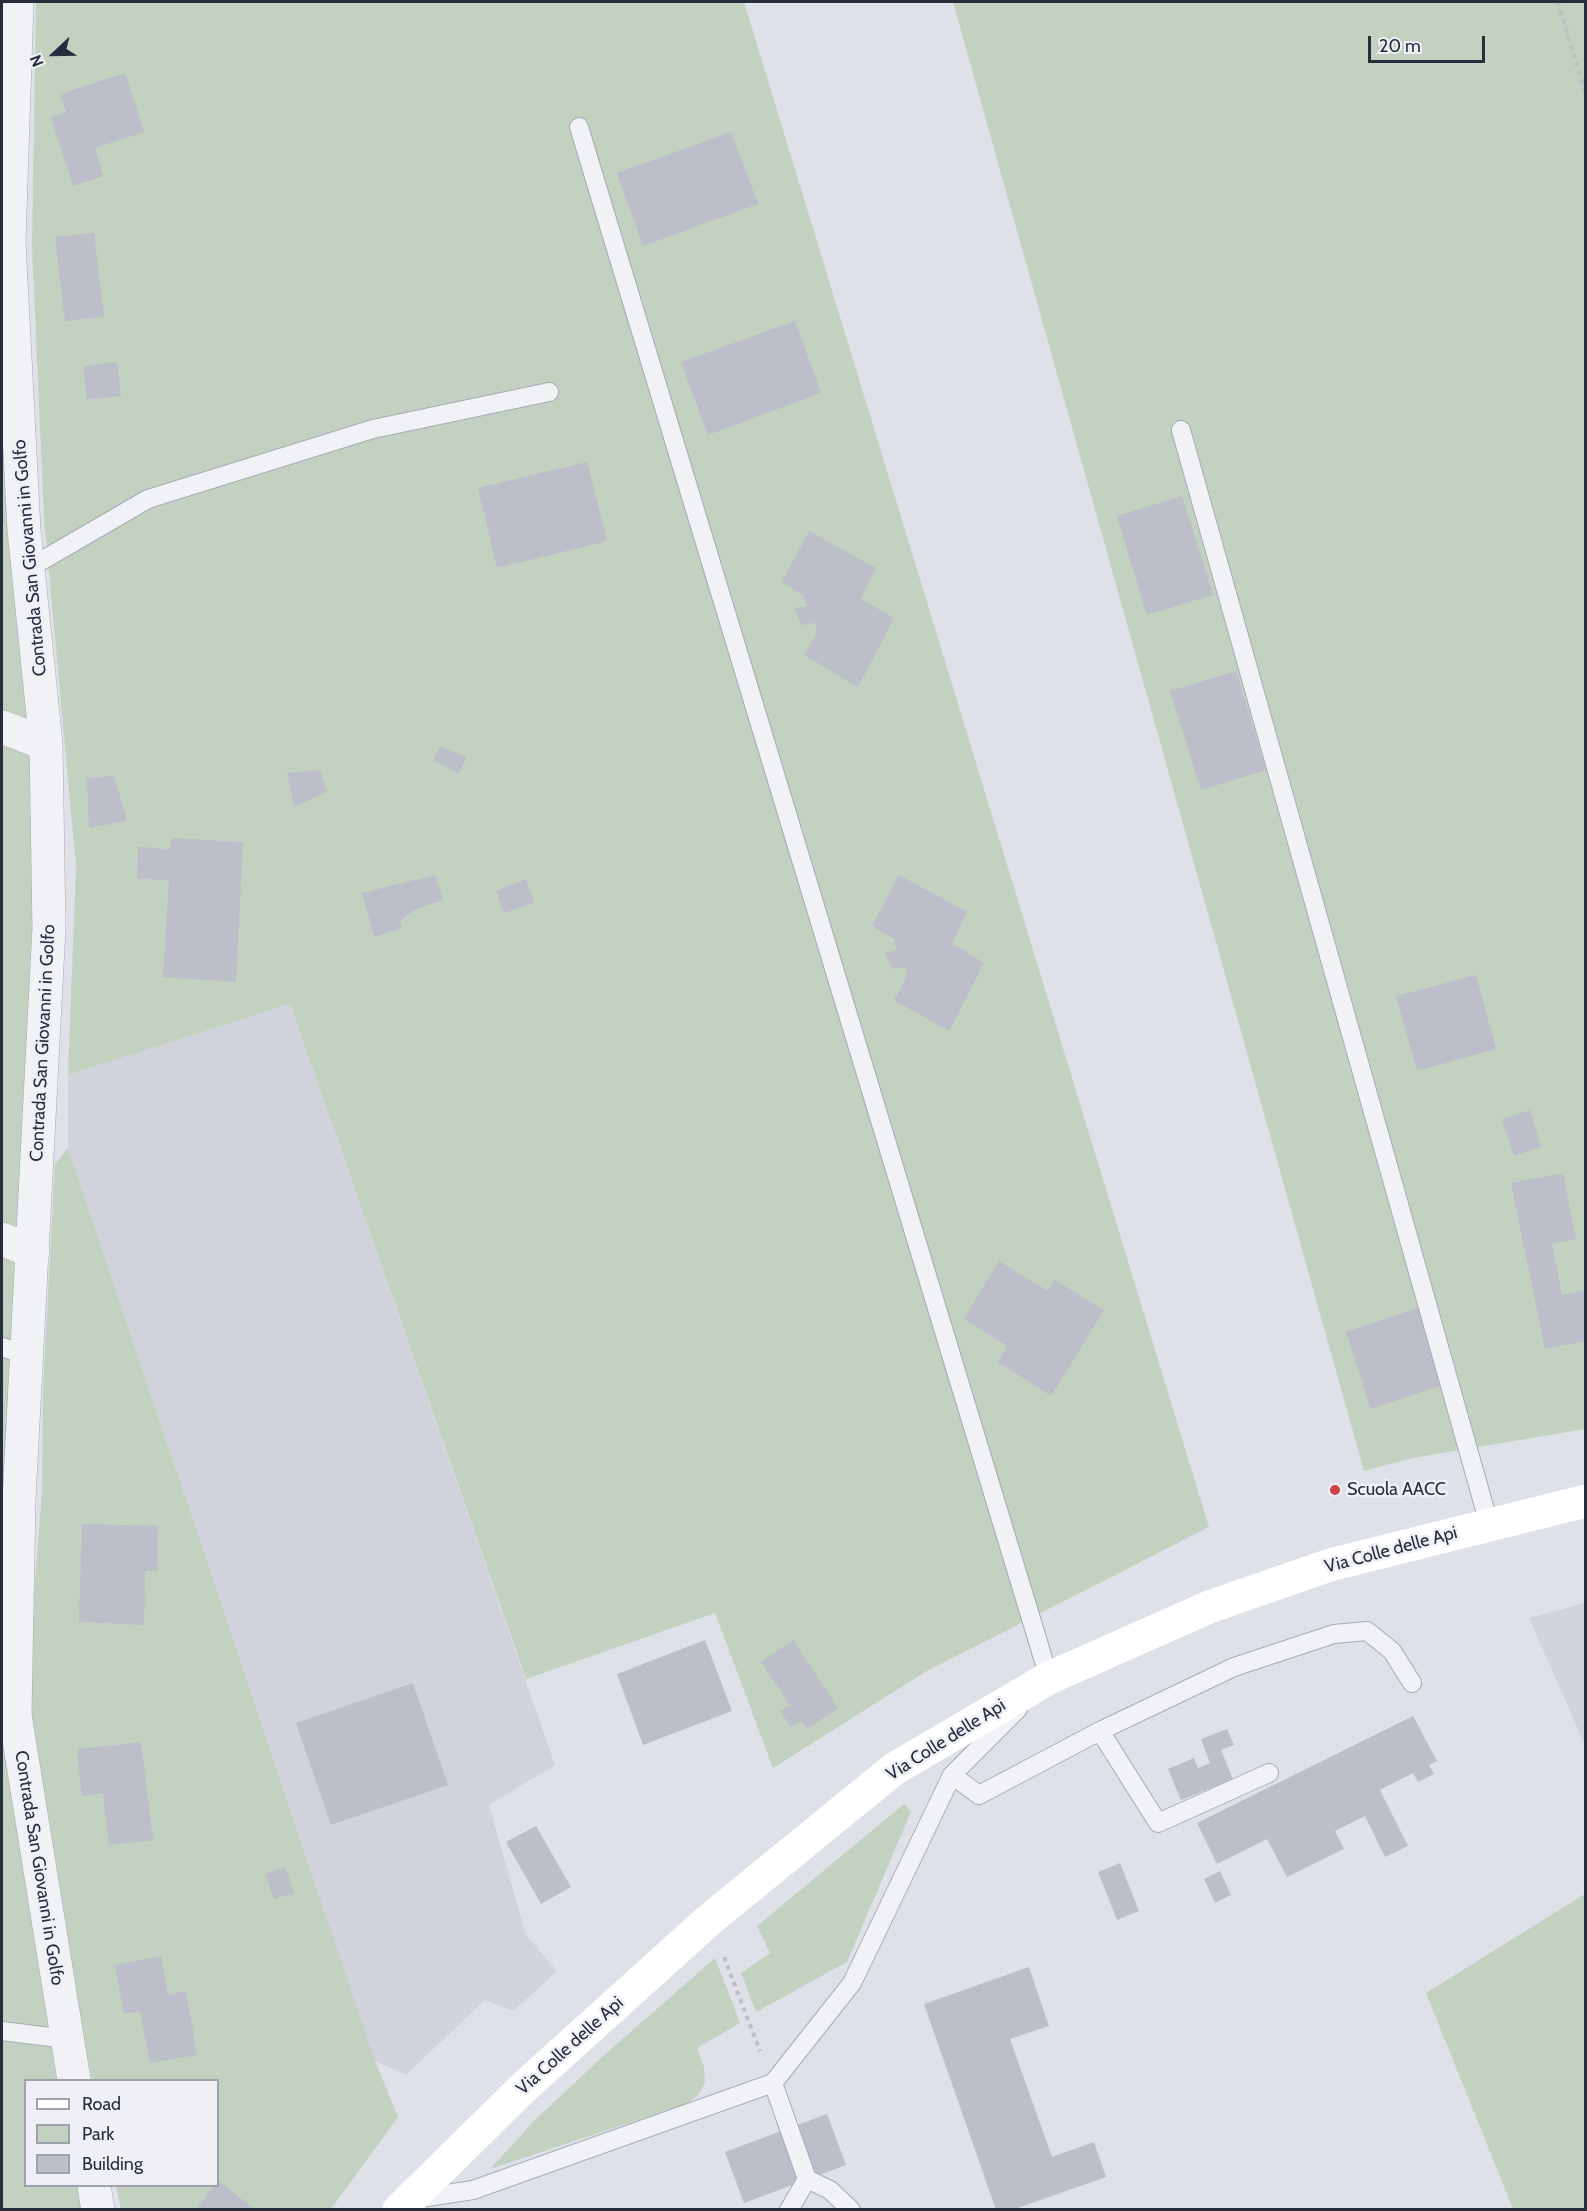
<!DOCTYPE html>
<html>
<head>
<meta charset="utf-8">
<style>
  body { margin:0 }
  #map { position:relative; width:1587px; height:2211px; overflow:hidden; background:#dee1e8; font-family:Cabin,sans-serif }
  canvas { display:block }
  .frame { position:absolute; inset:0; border:3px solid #282d3e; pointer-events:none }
  .legend { position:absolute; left:24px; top:2079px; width:195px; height:108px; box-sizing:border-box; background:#eef0f5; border:2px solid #9fa2ac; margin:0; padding:8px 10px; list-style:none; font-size:18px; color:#282d3e }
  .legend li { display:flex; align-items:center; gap:12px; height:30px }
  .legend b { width:30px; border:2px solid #9fa2ac }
  .north { position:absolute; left:24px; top:24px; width:60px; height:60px; -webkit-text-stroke:4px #eef0f5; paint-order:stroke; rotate:248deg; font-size:16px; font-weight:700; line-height:24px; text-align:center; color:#282d3e }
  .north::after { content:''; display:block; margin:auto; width:21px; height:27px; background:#282d3e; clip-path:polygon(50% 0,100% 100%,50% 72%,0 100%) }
  .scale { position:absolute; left:1368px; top:36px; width:117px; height:27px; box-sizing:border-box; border:3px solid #282d3e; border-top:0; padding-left:8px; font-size:18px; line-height:21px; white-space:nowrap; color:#282d3e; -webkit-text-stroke:4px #eef0f5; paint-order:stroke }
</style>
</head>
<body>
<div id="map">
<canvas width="1587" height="2211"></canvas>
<div class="frame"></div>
<ul class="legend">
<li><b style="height:8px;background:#fff"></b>Road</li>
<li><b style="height:16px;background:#c2d1c0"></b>Park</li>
<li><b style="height:16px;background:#bcbfca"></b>Building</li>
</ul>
<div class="north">N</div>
<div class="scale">20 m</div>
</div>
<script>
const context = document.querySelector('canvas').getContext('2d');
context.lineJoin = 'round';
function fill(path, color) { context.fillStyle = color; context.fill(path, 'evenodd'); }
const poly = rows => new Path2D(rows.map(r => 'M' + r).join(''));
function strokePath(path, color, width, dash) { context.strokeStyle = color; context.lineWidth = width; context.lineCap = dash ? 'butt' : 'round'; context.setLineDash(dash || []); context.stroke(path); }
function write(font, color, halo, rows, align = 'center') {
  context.font = font + ' Cabin,sans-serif'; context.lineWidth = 5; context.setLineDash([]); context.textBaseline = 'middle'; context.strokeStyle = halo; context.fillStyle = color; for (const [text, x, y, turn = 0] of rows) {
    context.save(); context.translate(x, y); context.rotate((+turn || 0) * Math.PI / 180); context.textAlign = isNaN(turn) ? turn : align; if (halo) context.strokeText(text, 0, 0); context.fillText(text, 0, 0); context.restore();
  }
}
const built = poly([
  [290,1004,555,1765,489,1805,526,1935,557,1971,513,2011,485,2000,406,2075,375,2061,68,1148,68,1075],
  [1585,1603,1586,1603,1585,1745,1529,1618]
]);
const green = poly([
  [2,2,40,750,5,1721,69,2080,26,2080,26,2186,88,2186,92,2209,2,2210],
  [36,2,744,2,1209,1527,925,1672,773,1768,715,1613,526,1679,290,1004,68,1075,76,866,44,518,32,246],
  [953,2,1585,2,1585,1429,1413,1458,1364,1471],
  [68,1148,375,2061,398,2117,331,2209,121,2209,116,2186,218,2186,218,2080,92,2080,54,1905,31,1718,30,1648,42,1491,43,1389,55,1164],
  [904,1804,911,1812,847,1962,756,2012,741,1973,770,1953,757,1926],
  [1585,1894,1585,2209,1513,2209,1426,1993],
  [715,1958,740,2023,697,2048,704,2067,705,2082,698,2095,686,2104,490,2169,534,2121,602,2057]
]);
const building = poly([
  [125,73,144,132,95,148,103,176,73,186,51,117,66,112,60,94],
  [731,132,758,204,643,246,617,173],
  [94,233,104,317,65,321,55,237],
  [795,321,821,393,708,435,681,362],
  [117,362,121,396,87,400,83,366],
  [587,462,607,541,497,568,478,488],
  [1182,496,1213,595,1147,615,1117,516],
  [809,531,876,568,861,599,894,618,858,687,804,655,817,633,815,623,801,625,795,608,807,606,803,595,782,582],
  [1236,671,1266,770,1201,790,1170,691],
  [441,746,467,757,458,774,433,760],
  [320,770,327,792,294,807,287,773],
  [114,776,127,821,89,828,87,778],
  [171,838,243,842,236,982,163,977,169,880,137,879,138,847,170,849],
  [435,875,443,900,414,910,400,921,402,928,374,937,362,893],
  [899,875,967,912,952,943,984,963,949,1031,894,1000,907,977,905,967,892,969,885,953,897,950,894,939,872,926],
  [526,879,534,903,504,913,496,891],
  [1476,975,1496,1049,1417,1071,1396,996],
  [1530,1110,1541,1147,1514,1156,1502,1119],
  [1563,1173,1576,1239,1552,1244,1562,1295,1586,1290,1586,1341,1545,1349,1511,1183],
  [999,1261,1048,1291,1055,1280,1104,1310,1051,1396,998,1362,1007,1346,964,1319],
  [1418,1308,1443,1385,1371,1409,1346,1332],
  [82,1524,158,1526,157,1571,145,1571,144,1625,79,1622],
  [705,1640,732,1711,643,1745,617,1674],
  [793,1640,838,1708,807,1729,801,1721,791,1727,780,1711,790,1705,761,1662],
  [413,1683,448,1785,331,1825,296,1723],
  [1413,1716,1437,1761,1429,1765,1434,1774,1418,1782,1413,1773,1380,1790,1408,1846,1385,1857,1365,1816,1335,1831,1344,1849,1287,1877,1267,1839,1217,1864,1197,1823],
  [1227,1729,1234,1745,1221,1750,1233,1779,1181,1800,1168,1769,1194,1758,1198,1768,1210,1763,1201,1739],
  [141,1742,153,1840,109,1845,103,1793,82,1796,77,1749],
  [536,1826,571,1887,541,1904,506,1842],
  [1120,1863,1139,1911,1117,1920,1098,1872],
  [285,1867,294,1893,274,1899,265,1874],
  [1220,1871,1231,1895,1215,1903,1204,1879],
  [161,1956,168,1995,186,1991,197,2055,150,2063,140,2011,124,2014,115,1965],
  [1029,1967,1049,2026,1010,2039,1052,2157,1094,2142,1106,2177,1012,2210,996,2210,924,2004],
  [827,2114,846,2165,744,2203,725,2152],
  [218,2180,255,2210,196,2210,214,2186,218,2186]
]);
const path = poly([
  [1558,2,1586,95],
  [724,1957,760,2051]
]);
const lane = poly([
  [579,127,1049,1678,1044,1683],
  [1181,430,1489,1524],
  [29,568,148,499,373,429,549,392],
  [2,1347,27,1356],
  [1100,1731,1158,1823,1269,1773],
  [952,1775,979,1795,1100,1731,1234,1667,1334,1634,1367,1631,1392,1651,1412,1683],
  [2,2031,66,2039],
  [773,2083,807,2179,830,2190,851,2210],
  [414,2199,473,2190,773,2083,852,1983,952,1775,1018,1709],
  [789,2210,807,2179]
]);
const street = poly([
  [17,2,9,242,24,530,46,744,49,928,19,1499,15,1715,74,2080],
  [2,727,46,744],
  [2,1239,33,1252],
  [94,2186,98,2210]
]);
const secondary = poly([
  [399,2210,523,2088,709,1920,894,1769,1049,1678,1209,1607,1330,1565,1586,1501]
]);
const markers = [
  [1335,1490,6,"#cc4446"]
];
const streetNames = [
  ["Contrada San Giovanni in Golfo",30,558,-95],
  ["Contrada San Giovanni in Golfo",43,1043,-87],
  ["Via Colle delle Api",1391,1550,-15],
  ["Via Colle delle Api",946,1740,-32],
  ["Contrada San Giovanni in Golfo",39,1868,81],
  ["Via Colle delle Api",570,2046,-42]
];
const poiNames = [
  ["Scuola AACC",1347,1490]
];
fill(built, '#d0d3dc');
fill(green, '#c2d1c0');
fill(building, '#bcbfca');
strokePath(lane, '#a7abb5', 20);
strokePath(street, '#a7abb5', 34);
strokePath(path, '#bdbfc6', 4, [4.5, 4.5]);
strokePath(lane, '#f1f2f6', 18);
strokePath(street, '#f1f2f6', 33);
strokePath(secondary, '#fff', 33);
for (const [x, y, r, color] of markers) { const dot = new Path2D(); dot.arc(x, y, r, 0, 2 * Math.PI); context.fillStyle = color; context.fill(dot); strokePath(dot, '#eef0f5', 2); }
write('18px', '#282d3e', '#eef0f5', streetNames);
write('18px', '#282d3e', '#eef0f5', poiNames, 'left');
</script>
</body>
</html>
